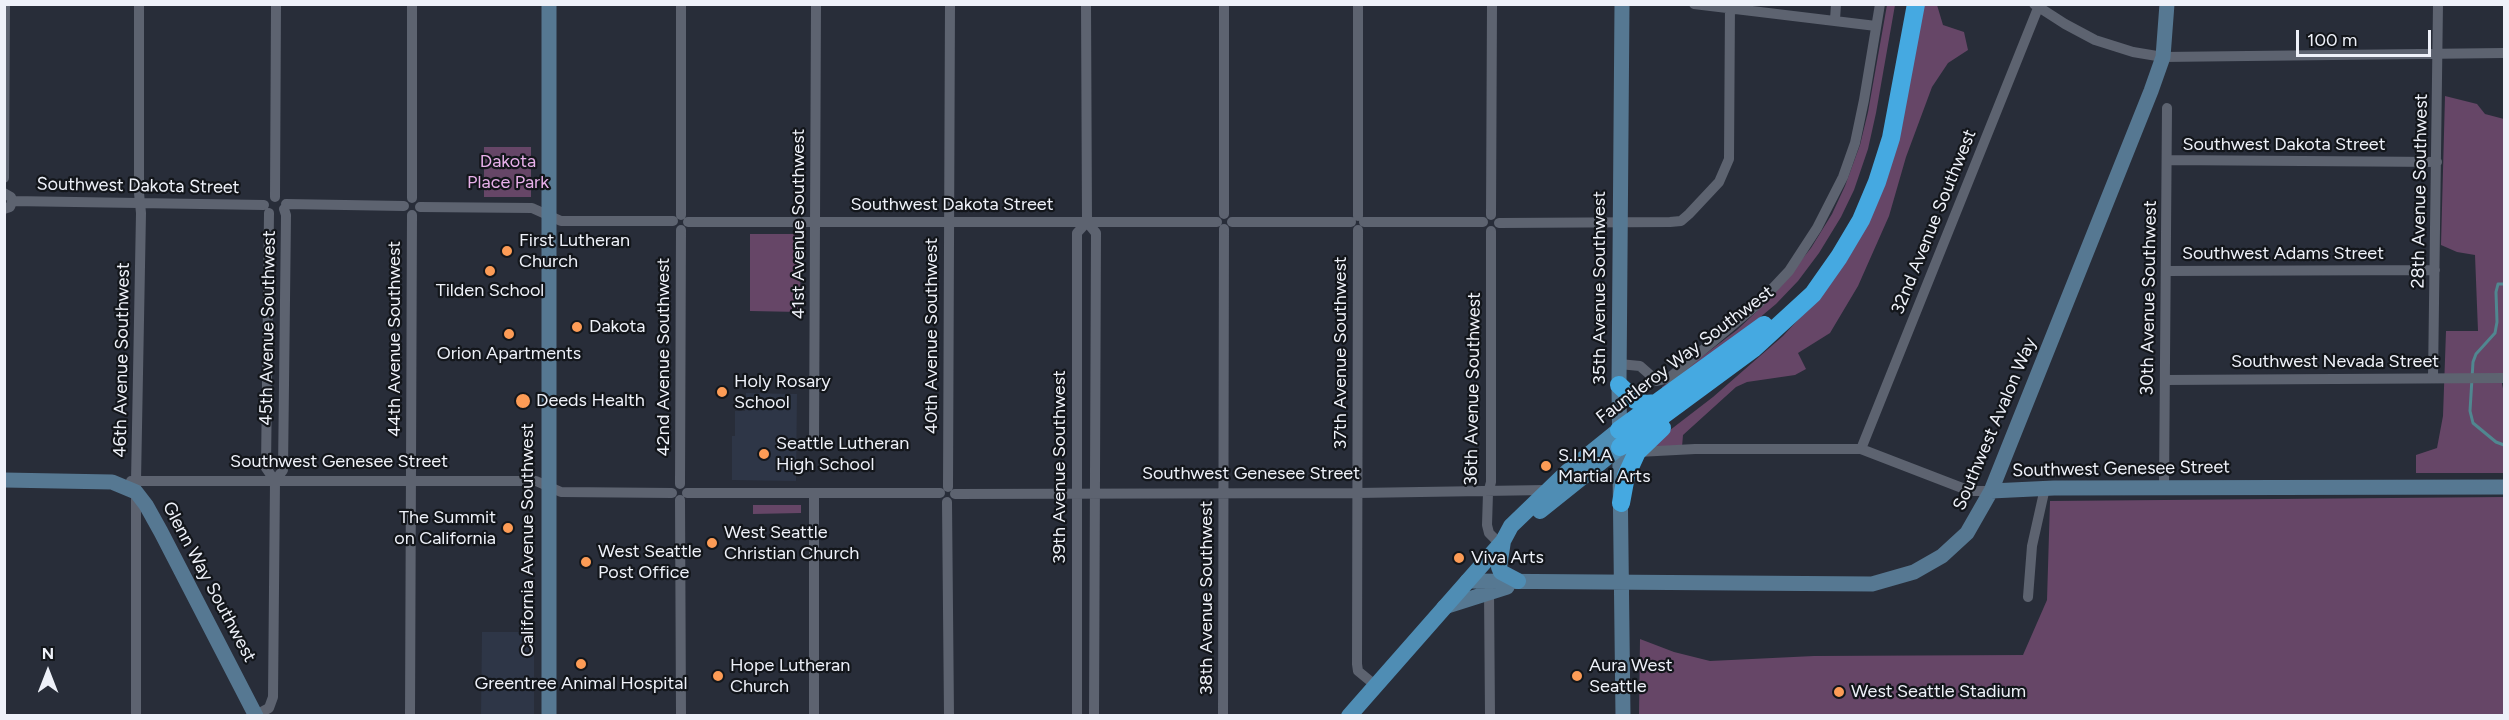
<!DOCTYPE html>
<html>
<head>
<meta charset="utf-8">
<style>
  body { margin:0 }
  #map { position:relative; width:2509px; height:720px; overflow:hidden; background:#282d39; font-family:Figtree,sans-serif }
  canvas { display:block }
  .frame { position:absolute; inset:0; border:6px solid #eef1f9; pointer-events:none }
  .north { position:absolute; left:18px; top:642px; width:60px; height:60px; -webkit-text-stroke:4px #13161b; paint-order:stroke; rotate:0deg; font-size:16px; font-weight:700; line-height:24px; text-align:center; color:#eef1f9 }
  .north::after { content:''; display:block; margin:auto; width:21px; height:27px; background:#eef1f9; clip-path:polygon(50% 0,100% 100%,50% 72%,0 100%) }
  .scale { position:absolute; left:2296px; top:30px; width:135px; height:27px; box-sizing:border-box; border:3px solid #eef1f9; border-top:0; padding-left:8px; font-size:18px; line-height:21px; white-space:nowrap; color:#eef1f9; -webkit-text-stroke:4px #13161b; paint-order:stroke }
</style>
</head>
<body>
<div id="map">
<canvas width="2509" height="720"></canvas>
<div class="frame"></div>
<div class="north">N</div>
<div class="scale">100 m</div>
</div>
<script>
const context = document.querySelector('canvas').getContext('2d');
context.lineJoin = 'round';
function fill(path, color) { context.fillStyle = color; context.fill(path, 'evenodd'); }
const poly = rows => new Path2D(rows.map(r => 'M' + r).join(''));
function strokePath(path, color, width, dash) { context.strokeStyle = color; context.lineWidth = width; context.lineCap = dash ? 'butt' : 'round'; context.setLineDash(dash || []); context.stroke(path); }
function write(font, color, halo, rows, align = 'center') {
  context.font = font + ' Figtree,sans-serif'; context.lineWidth = 4.5; context.setLineDash([]); context.textBaseline = 'middle'; context.strokeStyle = halo; context.fillStyle = color; for (const [text, x, y, turn = 0] of rows) {
    context.save(); context.translate(x, y); context.rotate((+turn || 0) * Math.PI / 180); context.textAlign = isNaN(turn) ? turn : align; if (halo) context.strokeText(text, 0, 0); context.fillText(text, 0, 0); context.restore();
  }
}
const built = poly([
  [746,393,797,394,796,481,732,480,732,436,735,436,735,411,745,411],
  [482,632,534,632,534,715,481,715]
]);
const green = poly([
  [1887,5,1895,5,1876,113,1868,149,1854,190,1841,217,1819,253,1798,281,1776,304,1740,334,1662,390,1662,387,1737,330,1771,298,1811,248,1832,214,1845,186,1860,145,1868,112],
  [1923,5,1937,5,1943,25,1964,32,1968,50,1948,63,1932,87,1906,157,1889,216,1858,286,1830,333,1798,353,1806,369,1795,375,1747,382,1736,387,1683,435,1682,447,1648,447,1713,397,1783,336,1818,298,1846,261],
  [2445,96,2477,104,2485,114,2504,119,2504,365,2502,384,2504,393,2504,473,2416,473,2416,455,2437,448,2443,416,2446,331,2478,331,2475,255,2457,252,2441,245],
  [484,147,531,147,531,197,484,197],
  [750,234,801,234,800,312,750,311],
  [2504,497,2504,715,1639,715,1640,639,1674,652,1710,661,1814,656,2023,655,2047,600,2050,501],
  [753,505,801,505,801,513,753,514]
]);
const stream = poly([
  [2504,284,2498,284,2496,292,2497,322,2495,333,2476,354,2473,362,2470,411,2473,423,2496,442,2504,445]
]);
const street = poly([
  [412,4,412,198],
  [1086,4,1087,222,1096,233,1094,716],
  [1224,4,1224,214],
  [1358,4,1358,216],
  [1694,4,1876,26],
  [2034,4,2065,24,2095,40,2133,52,2163,57,2504,53],
  [1835,20,1836,4],
  [2167,160,2437,162],
  [4,178,5,4],
  [4,193,11,197,12,202,10,207,4,209],
  [275,197,276,4],
  [12,201,264,205],
  [286,204,404,206],
  [420,207,532,208,561,221,673,221],
  [681,215,681,4],
  [1491,215,1492,4],
  [688,222,1217,222],
  [1232,222,1351,222],
  [1364,222,1483,222],
  [1499,223,1670,222,1681,221,1689,214,1719,182,1729,159,1730,4],
  [1358,230,1357,664,1358,671,1375,685],
  [1491,231,1491,482,1488,493,1487,525,1489,533,1500,544],
  [2166,271,2435,270],
  [1619,364,1640,366,1657,381,1669,378,1758,304,1789,271,1817,228,1843,177,1855,143,1864,100,1880,4],
  [2433,378,2438,4],
  [2165,380,2504,378],
  [814,444,816,4],
  [1861,449,2038,8],
  [1638,452,1695,449,1861,449,1970,491,1991,491],
  [131,481,536,481,561,492,672,493],
  [275,481,283,470,286,215,284,209],
  [680,484,681,230],
  [948,487,950,4],
  [2164,487,2167,108],
  [687,493,940,493],
  [814,494,814,716],
  [955,494,1358,493,1546,490],
  [680,500,681,716],
  [947,502,949,716],
  [1489,591,1490,716],
  [2028,597,2032,546,2045,488],
  [256,715,269,708,273,697,275,481,266,468,269,213],
  [136,716,136,481,141,213,139,193,139,4],
  [410,716,412,215],
  [1077,716,1077,233,1087,222],
  [1223,716,1224,229]
]);
const secondary = poly([
  [549,4,549,716],
  [1622,4,1619,385,1623,716],
  [4,480,112,482,136,492,146,505,161,532,256,716],
  [1991,491,2054,488,2504,487],
  [1467,581,1872,584,1914,572,1942,556,1967,533,1991,491,2151,91,2163,57,2167,4],
  [1444,607,1507,587]
]);
const primary = poly([
  [1540,511,1620,447],
  [1503,541,1499,567,1501,572,1518,581],
  [1349,716,1503,541,1511,526,1567,472,1619,430]
]);
const highway = poly([
  [1619,385,1635,400,1645,404,1658,403],
  [1619,430,1764,325],
  [1620,447,1753,349,1813,294,1839,257,1861,220,1877,182,1891,138,1916,4],
  [1621,503,1626,476,1637,452,1662,428]
]);
const markers = [
  [507,251,6,"#fd9c56"],
  [490,271,6,"#fd9c56"],
  [577,327,6,"#fd9c56"],
  [509,334,6,"#fd9c56"],
  [722,392,6,"#fd9c56"],
  [523,401,8,"#fd9c56"],
  [764,454,6,"#fd9c56"],
  [1546,466,6,"#fd9c56"],
  [508,528,6,"#fd9c56"],
  [712,543,6,"#fd9c56"],
  [1459,558,6,"#fd9c56"],
  [586,562,6,"#fd9c56"],
  [581,664,6,"#fd9c56"],
  [718,676,6,"#fd9c56"],
  [1577,676,6,"#fd9c56"],
  [1839,692,6,"#fd9c56"]
];
const streetNames = [
  ["Southwest Dakota Street",2284,145],
  ["Southwest Dakota Street",138,186,1],
  ["28th Avenue Southwest",2420,191,-89],
  ["Southwest Dakota Street",952,205],
  ["32nd Avenue Southwest",1934,222,-68],
  ["41st Avenue Southwest",799,224,-90],
  ["Southwest Adams Street",2283,254],
  ["35th Avenue Southwest",1600,288,-90],
  ["30th Avenue Southwest",2149,298,-89],
  ["45th Avenue Southwest",268,328,-89],
  ["40th Avenue Southwest",932,336,-90],
  ["44th Avenue Southwest",395,339,-90],
  ["37th Avenue Southwest",1341,353,-90],
  ["Fauntleroy Way Southwest",1685,355,-37],
  ["42nd Avenue Southwest",664,357,-90],
  ["46th Avenue Southwest",122,360,-89],
  ["Southwest Nevada Street",2335,362],
  ["36th Avenue Southwest",1473,389,-89],
  ["Southwest Avalon Way",1995,424,-67],
  ["Southwest Genesee Street",339,462],
  ["39th Avenue Southwest",1060,467,-90],
  ["Southwest Genesee Street",2121,469,-1],
  ["Southwest Genesee Street",1251,474],
  ["California Avenue Southwest",528,540,-90],
  ["Glenn Way Southwest",209,582,62],
  ["38th Avenue Southwest",1207,598,-90]
];
const parkNames = [
  ["Dakota",508,162],
  ["Place Park",508,183]
];
const poiNames = [
  ["First Lutheran",519,241],
  ["Church",519,262],
  ["Tilden School",490,291,"center"],
  ["Dakota",589,327],
  ["Orion Apartments",509,354,"center"],
  ["Holy Rosary",734,382],
  ["School",734,403],
  ["Deeds Health",536,401],
  ["Seattle Lutheran",776,444],
  ["High School",776,465],
  ["S.I.M.A",1558,456],
  ["Martial Arts",1558,477],
  ["The Summit",496,518,"right"],
  ["on California",496,539,"right"],
  ["West Seattle",724,533],
  ["Christian Church",724,554],
  ["West Seattle",598,552],
  ["Post Office",598,573],
  ["Viva Arts",1471,558],
  ["Hope Lutheran",730,666],
  ["Church",730,687],
  ["Aura West",1589,666],
  ["Seattle",1589,687],
  ["Greentree Animal Hospital",581,684,"center"],
  ["West Seattle Stadium",1851,692]
];
fill(built, '#2e3647');
fill(green, '#664667');
strokePath(stream, '#508790', 3);
strokePath(street, '#5d6370', 10);
strokePath(secondary, '#567892', 15);
strokePath(primary, '#4f8db4', 16);
strokePath(highway, '#45a9e1', 18);
for (const [x, y, r, color] of markers) { const dot = new Path2D(); dot.arc(x, y, r, 0, 2 * Math.PI); context.fillStyle = color; context.fill(dot); strokePath(dot, '#13161b', 2); }
write('18px', '#eef1f9', '#13161b', streetNames);
write('18px', '#e8b0ea', '#13161b', parkNames);
write('18px', '#eef1f9', '#13161b', poiNames, 'left');
</script>
</body>
</html>
